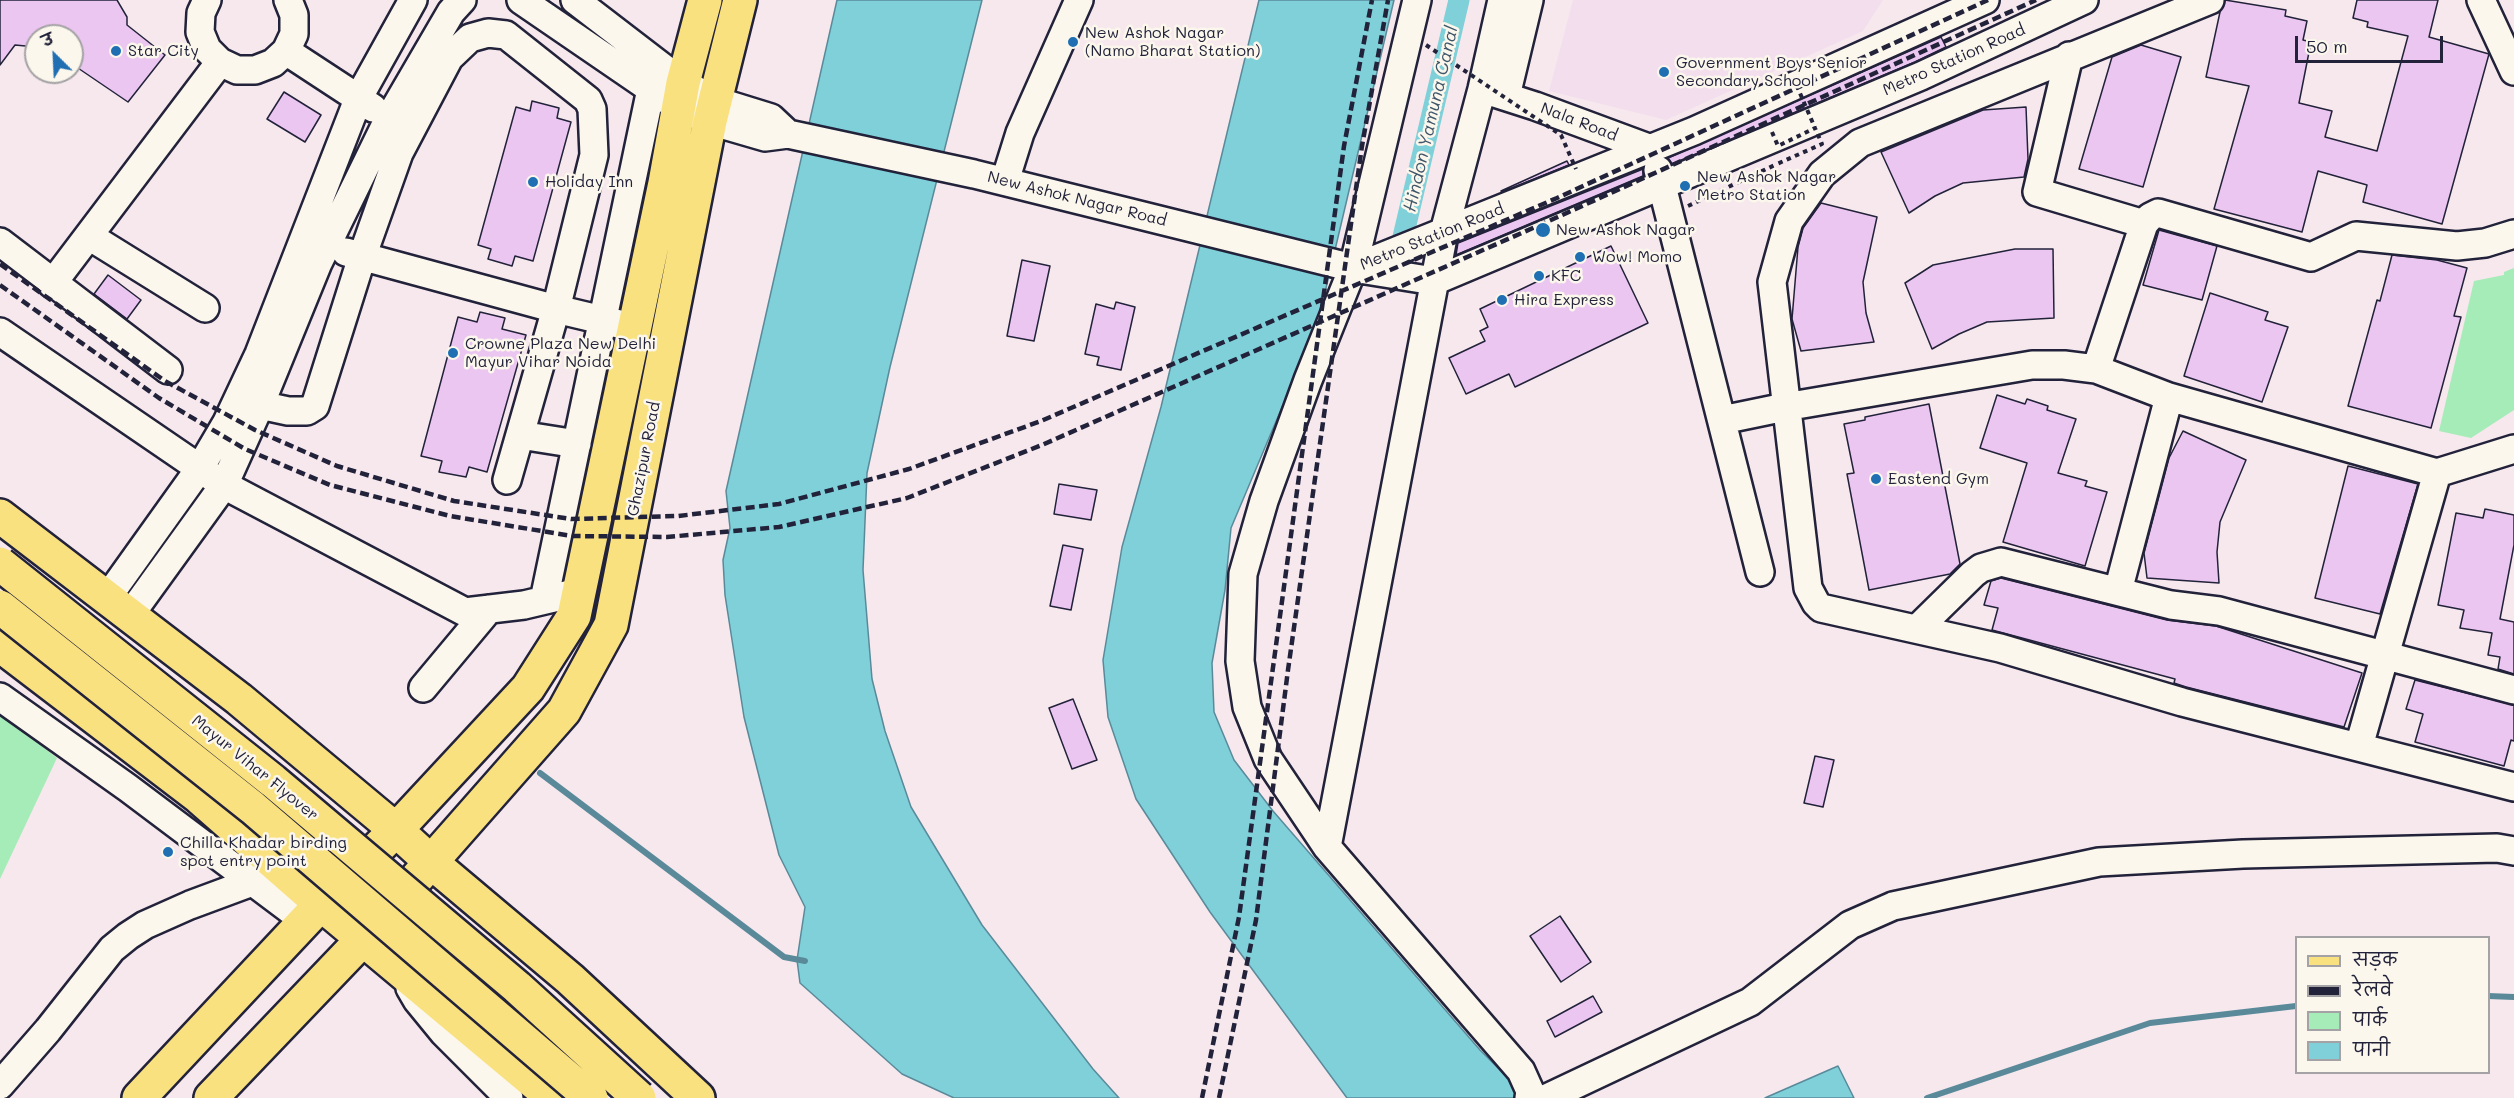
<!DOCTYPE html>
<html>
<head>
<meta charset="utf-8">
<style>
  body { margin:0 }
  #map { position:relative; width:2514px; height:1098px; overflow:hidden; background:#f6e8ed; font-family:Mali,"Playpen Sans Deva",sans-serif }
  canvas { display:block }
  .legend { position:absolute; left:2295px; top:936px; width:195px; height:138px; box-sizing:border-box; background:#fbf7ec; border:2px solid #a4a2a5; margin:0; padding:8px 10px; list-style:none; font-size:18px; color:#22223b }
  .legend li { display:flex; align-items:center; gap:12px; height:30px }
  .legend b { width:30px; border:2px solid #a4a2a5 }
  .north { position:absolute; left:24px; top:24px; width:60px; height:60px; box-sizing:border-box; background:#fbf7ec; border:2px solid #a4a2a5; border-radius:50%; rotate:336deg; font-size:16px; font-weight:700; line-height:24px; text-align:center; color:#22223b }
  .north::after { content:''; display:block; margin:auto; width:21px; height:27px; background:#1f6fb2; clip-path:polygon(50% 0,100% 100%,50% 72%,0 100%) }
  .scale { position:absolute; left:2295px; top:36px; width:148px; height:27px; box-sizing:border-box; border:3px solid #22223b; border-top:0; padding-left:8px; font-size:18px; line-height:21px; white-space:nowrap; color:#22223b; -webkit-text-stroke:4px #fbf7ec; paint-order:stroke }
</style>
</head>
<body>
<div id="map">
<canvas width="2514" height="1098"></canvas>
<ul class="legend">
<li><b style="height:8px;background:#fae180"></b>सड़क</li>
<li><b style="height:8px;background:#22223b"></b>रेलवे</li>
<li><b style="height:16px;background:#a6ecb8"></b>पार्क</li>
<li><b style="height:16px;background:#7fd0d9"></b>पानी</li>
</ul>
<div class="north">उ</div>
<div class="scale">50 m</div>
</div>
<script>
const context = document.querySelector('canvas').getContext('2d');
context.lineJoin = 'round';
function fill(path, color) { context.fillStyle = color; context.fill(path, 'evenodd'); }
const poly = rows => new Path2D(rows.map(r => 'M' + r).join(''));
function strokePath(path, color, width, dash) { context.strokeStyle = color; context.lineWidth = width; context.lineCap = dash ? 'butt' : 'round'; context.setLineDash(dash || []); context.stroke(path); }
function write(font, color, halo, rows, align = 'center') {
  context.font = font + ' Mali,sans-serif'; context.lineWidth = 5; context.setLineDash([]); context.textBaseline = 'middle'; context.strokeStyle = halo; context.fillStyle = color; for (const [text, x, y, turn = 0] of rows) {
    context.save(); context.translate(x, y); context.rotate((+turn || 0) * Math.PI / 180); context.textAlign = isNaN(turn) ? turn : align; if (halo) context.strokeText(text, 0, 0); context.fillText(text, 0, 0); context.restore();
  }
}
const built = poly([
  [1573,0,1883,0,1863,31,1666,120,1549,91]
]);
const green = poly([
  [2514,268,2514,410,2471,438,2439,431,2474,281,2504,275,2504,272],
  [0,713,57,758,0,879]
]);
const water = poly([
  [837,0,982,0,890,367,867,473,863,570,872,679,885,731,911,807,982,925,1093,1069,1119,1098,954,1098,902,1074,800,983,797,960,805,907,779,855,744,717,725,595,723,560,730,528,726,491,837,0],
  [1259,0,1394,0,1318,322,1231,528,1225,590,1212,663,1214,712,1234,760,1273,811,1480,1050,1522,1092,1520,1098,1347,1098,1210,912,1136,799,1108,717,1103,660,1122,547,1161,407,1259,0],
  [1838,1066,1854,1098,1765,1098,1767,1097,1838,1066]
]);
const stream = poly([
  [540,773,784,957,805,961],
  [2488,996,2514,997],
  [1927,1098,2150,1023,2296,1006]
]);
const canal = poly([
  [1403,237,1459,0]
]);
const building = poly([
  [0,0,117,0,127,17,127,25,165,55,128,102,72,64,72,36,36,36,36,47,15,45,0,65,0,0],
  [2225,0,2286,10,2285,16,2307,21,2303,40,2311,42,2299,103,2332,111,2325,137,2377,151,2408,36,2367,27,2368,22,2353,18,2357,0,2438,0,2429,37,2489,54,2442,224,2363,202,2367,185,2318,171,2302,232,2214,209,2249,86,2206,77,2220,12,2225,0],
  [1941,37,1946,47,1915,62,1672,164,1668,158,1941,37],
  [2141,45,2181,57,2143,187,2079,169,2112,57,2141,45],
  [284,92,321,115,305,142,267,119,284,92],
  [532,101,559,108,557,118,571,122,533,261,515,256,512,266,488,259,491,249,478,245,516,107,530,111,532,101],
  [2026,107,2028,159,2024,177,1963,183,1935,196,1909,213,1881,152,1983,110,2026,107],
  [1567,161,1569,165,1502,192,1501,191,1567,161],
  [1643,169,1643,176,1456,255,1458,243,1643,169],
  [1821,203,1877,217,1863,282,1866,313,1874,342,1801,351,1792,319,1798,247,1803,228,1821,203],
  [2159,230,2217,246,2202,300,2143,285,2159,230],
  [1611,246,1648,323,1515,387,1509,374,1466,394,1449,358,1485,341,1480,331,1488,327,1480,309,1611,246],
  [2015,249,2053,249,2054,318,1987,322,1959,334,1932,349,1905,283,1933,265,2015,249],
  [2392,255,2437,260,2467,268,2454,316,2461,317,2431,428,2348,406,2377,300,2380,301,2392,255],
  [1022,260,1050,266,1034,341,1007,336,1022,260],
  [108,275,141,300,127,319,94,294,108,275],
  [2210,293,2268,312,2265,320,2288,327,2262,402,2184,376,2210,293],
  [1116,302,1135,307,1121,370,1097,365,1099,357,1085,354,1096,304,1114,309,1116,302],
  [480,312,505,318,502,329,526,335,487,472,469,467,466,477,439,472,442,461,421,456,458,317,477,322,480,312],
  [1997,395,2025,404,2027,399,2048,406,2047,410,2076,419,2058,473,2087,481,2085,486,2107,492,2085,566,2003,542,2027,463,1980,448,1997,395],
  [1929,404,1960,564,1950,574,1869,590,1847,474,1854,473,1844,424,1865,420,1865,417,1929,404],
  [2183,431,2246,460,2220,522,2217,552,2219,583,2147,578,2144,553,2169,458,2183,431],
  [2348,466,2418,484,2380,614,2315,598,2348,466],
  [1059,484,1097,490,1091,520,1054,514,1059,484],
  [2485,509,2514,515,2514,545,2500,619,2514,622,2514,674,2498,669,2500,657,2488,655,2492,633,2460,628,2464,610,2438,605,2456,513,2483,518,2485,509],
  [1063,545,1083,549,1071,610,1050,606,1063,545],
  [2001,578,2167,620,2216,626,2362,673,2344,727,2186,687,2174,683,2175,679,1992,630,1998,608,1984,605,1991,581,2001,578],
  [2415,680,2514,705,2514,741,2511,740,2504,766,2415,742,2423,714,2406,709,2415,680],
  [1073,699,1097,760,1072,769,1049,708,1073,699],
  [1815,756,1834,760,1823,807,1804,803,1815,756],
  [1560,916,1591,962,1561,982,1530,936,1560,916],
  [1593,996,1602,1012,1555,1037,1547,1021,1593,996]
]);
const path = poly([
  [1688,206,1777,164]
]);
const minor = poly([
  [207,0,201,13,200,32,207,49,220,62,237,70,255,70,273,63,286,51,294,34,294,15,288,0],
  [521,0,651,89,678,107,710,121,765,137,788,134,974,174,1353,268,1434,281,1921,76,2084,0],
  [575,0,683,83,716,101,771,118,788,134],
  [1417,0,1353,268,1308,380,1264,501,1243,574,1240,661,1247,707,1268,759,1327,847,1521,1071,1530,1091,1529,1098],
  [2210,0,1860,143,1822,174,1789,221,1772,282,1808,588,1816,603,1821,608,2000,648,2182,702,2514,787],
  [2481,0,2514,71],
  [286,51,373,108],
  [2069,56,2037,192,2144,224],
  [1482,89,1535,106,1651,149],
  [1506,96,1529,0],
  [1658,170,1760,572],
  [1005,181,1020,133,1079,0],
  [89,236,205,308],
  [0,242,168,370],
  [346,252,556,309,619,324],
  [1354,268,1694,131,1985,0],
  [52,284,220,62],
  [0,332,224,485,465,612,524,605,579,592],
  [2096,369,2144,224,2150,217,2158,213,2311,257,2356,236,2457,246,2485,243,2514,234],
  [260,405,288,411,307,411,315,406,362,257,399,153,449,58,470,38,488,33,506,35,588,100,592,109,594,155,556,309,507,480],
  [1722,420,1785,407,2032,365,2064,365,2096,369,2169,397,2437,473,2514,449],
  [520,435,577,444],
  [2118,591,2169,397],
  [107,598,200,468,227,422,259,354,359,97,413,0],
  [544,600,651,89],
  [130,615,224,485,260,405,318,263,388,120,451,12,462,0],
  [1918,628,1973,574,1981,568,2001,562,2171,605,2219,611,2514,690],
  [423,688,489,609],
  [0,697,128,788,305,921],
  [2359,746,2437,473],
  [1327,847,1444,232,1482,89,1502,0],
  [410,988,417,1000,444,1033,509,1098],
  [0,1085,48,1030,112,949,128,936,145,925,190,905,252,882],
  [1547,1098,1750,1002,1850,925,1893,906,2099,862,2243,854,2497,848,2514,851]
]);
const major = poly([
  [0,516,239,699,396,830,431,862,570,979,698,1098],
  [0,645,199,797,321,904,553,1098],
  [396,830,528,688,574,616,665,183,683,83,705,0],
  [431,862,564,711,611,625,710,121,740,0]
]);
const highway = poly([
  [139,1098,321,904,396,830],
  [211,1098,363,939,431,862]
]);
const rail = poly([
  [0,264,165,381,255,430,337,466,454,501,571,519,678,516,779,504,909,469,1041,421,1557,198,1988,0],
  [0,285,159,398,245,449,330,485,450,516,572,536,667,537,779,527,907,498,1042,445,1560,216,2036,0],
  [1202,1098,1239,917,1344,146,1372,0],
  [1219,1098,1256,920,1288,670,1362,146,1388,0]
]);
const pathBridge = poly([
  [1426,45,1561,135,1576,169],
  [1793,77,1815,128],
  [1772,132,1778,146,1815,128,1822,144,1777,164]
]);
const highwayBridge = poly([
  [0,564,273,781,517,987,639,1098],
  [0,607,253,808,591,1098]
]);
const markers = [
  [1073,42,6,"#1f6fb2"],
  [116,51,6,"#1f6fb2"],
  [1664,72,6,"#1f6fb2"],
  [533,182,6,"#1f6fb2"],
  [1685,186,6,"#1f6fb2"],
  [1543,230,8,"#1f6fb2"],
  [1580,257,6,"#1f6fb2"],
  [1539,276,6,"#1f6fb2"],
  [1502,300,6,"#1f6fb2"],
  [453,353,6,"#1f6fb2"],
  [1876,479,6,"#1f6fb2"],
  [168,852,6,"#1f6fb2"]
];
const poiNames = [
  ["New Ashok Nagar",1085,33],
  ["(Namo Bharat Station)",1085,51],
  ["Star City",128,51],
  ["Government Boys Senior",1676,63],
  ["Secondary School",1676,81],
  ["New Ashok Nagar",1697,177],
  ["Metro Station",1697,195],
  ["Holiday Inn",545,182],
  ["New Ashok Nagar",1556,230],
  ["Wow! Momo",1592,257],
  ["KFC",1551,276],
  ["Hira Express",1514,300],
  ["Crowne Plaza New Delhi",465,344],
  ["Mayur Vihar Noida",465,362],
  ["Eastend Gym",1888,479],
  ["Chilla Khadar birding",180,843],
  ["spot entry point",180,861]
];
const streetNames = [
  ["Metro Station Road",1954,60,-24],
  ["Nala Road",1579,122,21],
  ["New Ashok Nagar Road",1077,199,14],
  ["Metro Station Road",1432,237,-22],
  ["Ghazipur Road",644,459,-79],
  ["Mayur Vihar Flyover",255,768,39]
];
const waterNames = [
  ["Hindon Yamuna Canal",1431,119,-77]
];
fill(built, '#f3deee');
fill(green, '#a6ecb8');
fill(water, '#7fd0d9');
strokePath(water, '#5a8a9a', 1.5);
strokePath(stream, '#5a8a9a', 6);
strokePath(canal, '#7fd0d9', 21);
fill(building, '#ebc6f0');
strokePath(building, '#22223b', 1.5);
strokePath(minor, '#22223b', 32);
strokePath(major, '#22223b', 38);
strokePath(highway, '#22223b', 38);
strokePath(path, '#22223b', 4, [4.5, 4.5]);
strokePath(minor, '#fbf7ec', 27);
strokePath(major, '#fae180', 33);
strokePath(highway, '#fae180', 33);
strokePath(rail, '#22223b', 4.5, [9, 4.5]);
strokePath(highwayBridge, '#22223b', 38, []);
strokePath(pathBridge, '#22223b', 4, [4.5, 4.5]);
strokePath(highwayBridge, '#fae180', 33);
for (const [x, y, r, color] of markers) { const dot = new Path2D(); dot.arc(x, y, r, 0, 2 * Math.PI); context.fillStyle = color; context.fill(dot); strokePath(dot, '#fbf7ec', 2); }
write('16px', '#22223b', '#fbf7ec', poiNames, 'left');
write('16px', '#22223b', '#fbf7ec', streetNames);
write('italic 18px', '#3e566a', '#fbf7ec', waterNames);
</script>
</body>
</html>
